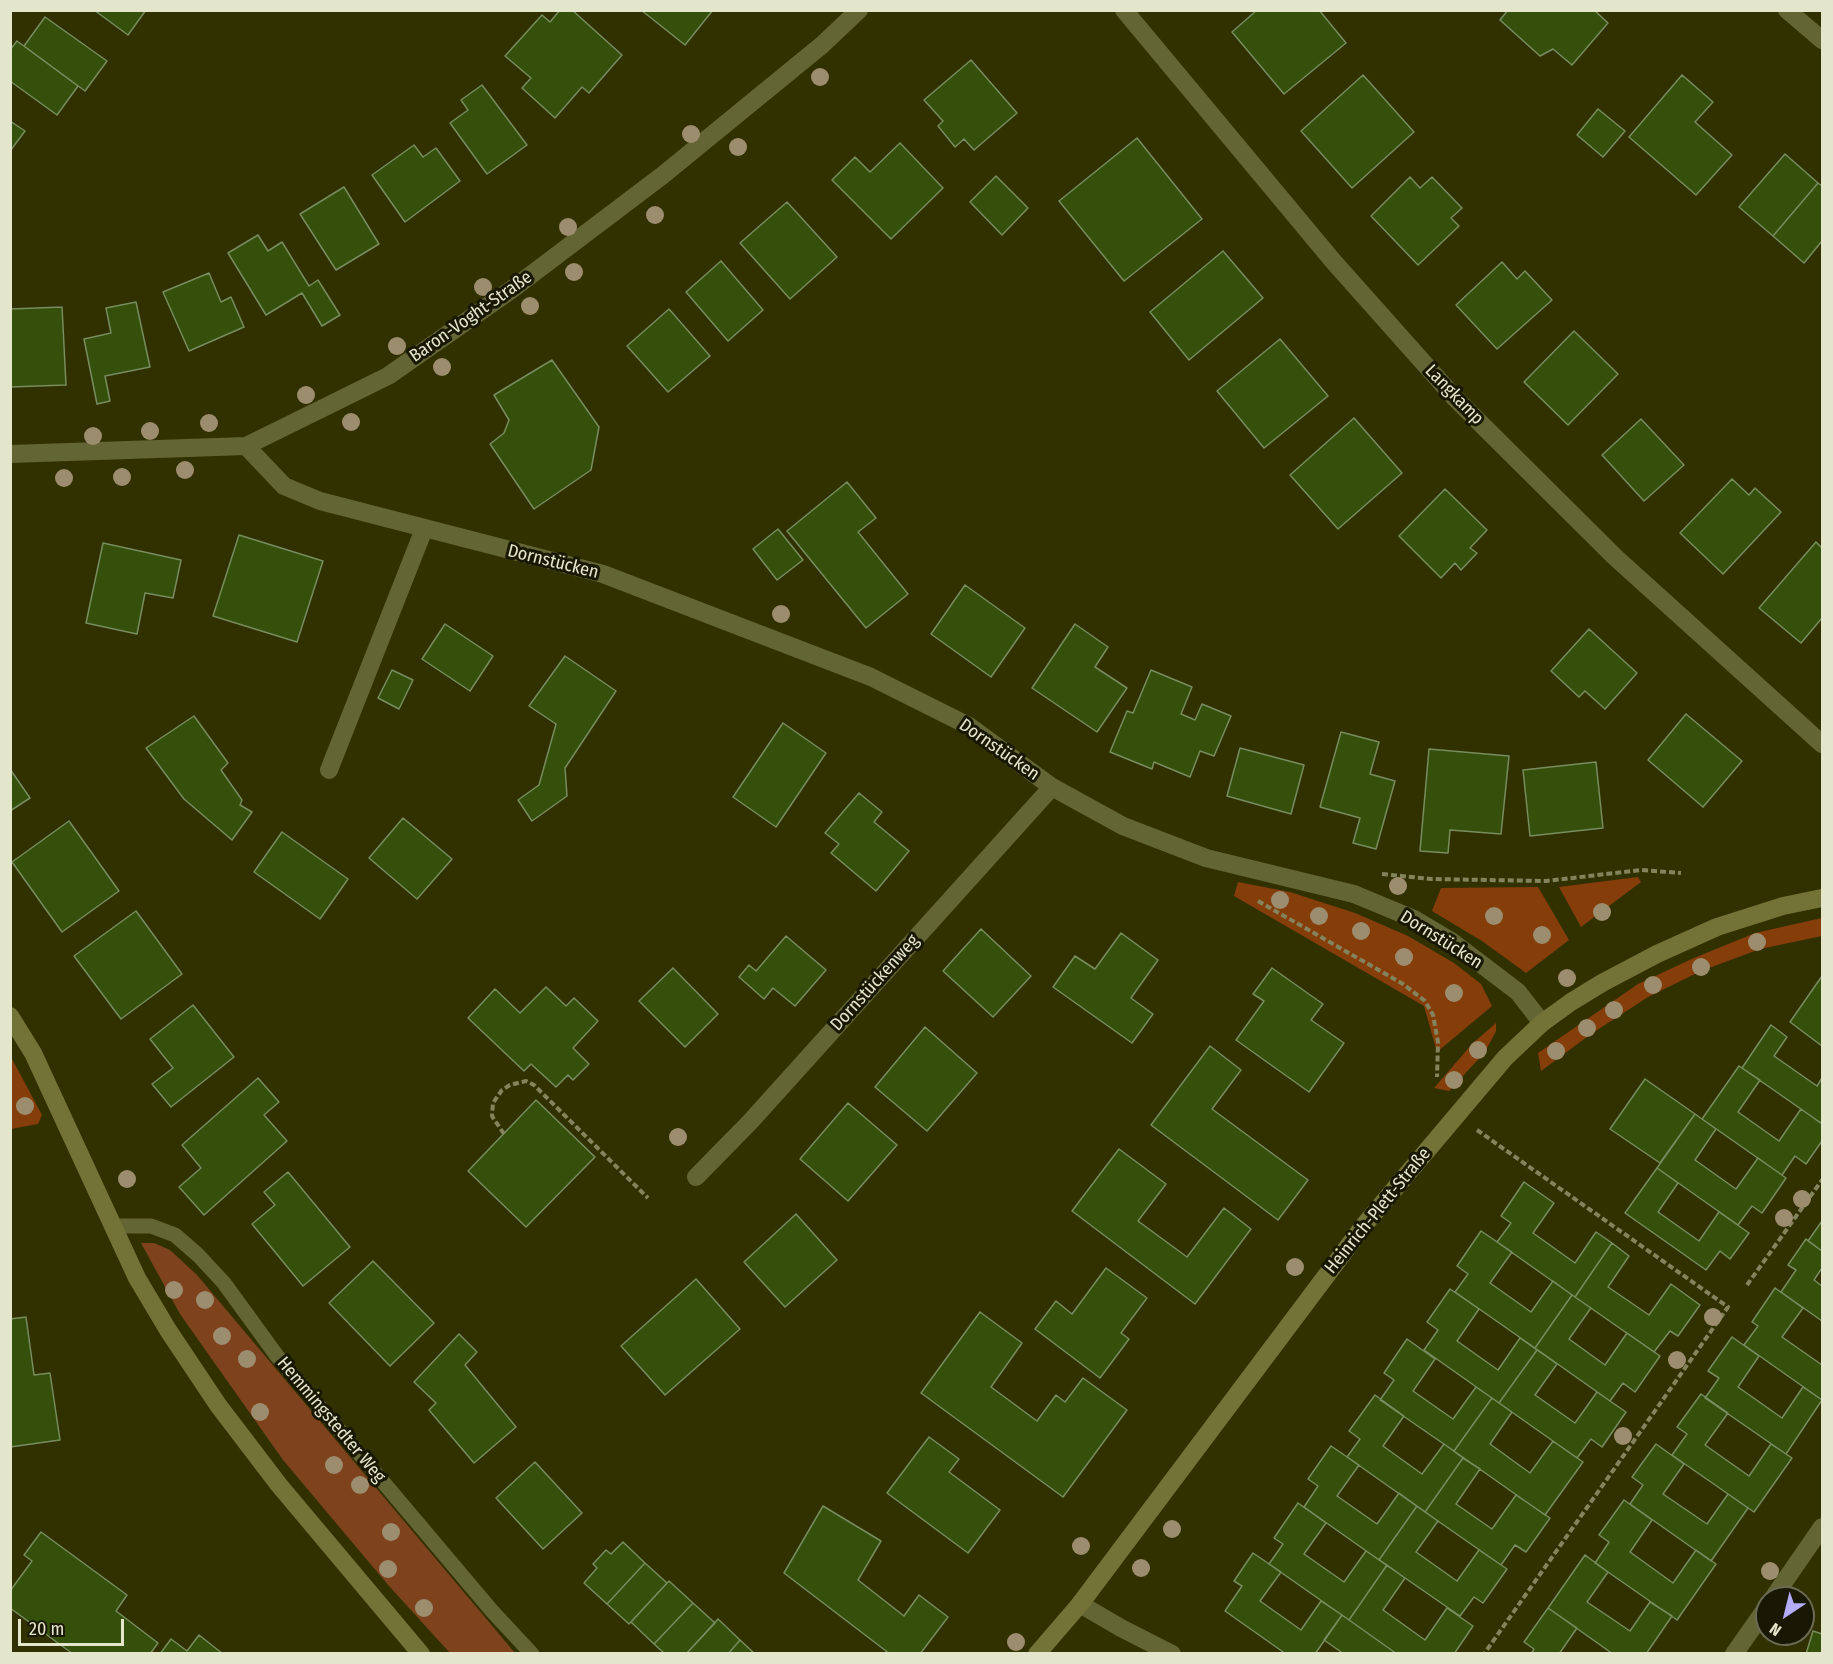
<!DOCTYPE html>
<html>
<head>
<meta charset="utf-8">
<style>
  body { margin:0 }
  #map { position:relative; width:1833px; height:1664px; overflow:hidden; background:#313100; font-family:"Fira Sans Condensed",sans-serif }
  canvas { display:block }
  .frame { position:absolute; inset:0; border:12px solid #e4e6cc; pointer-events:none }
  .north { position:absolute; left:1755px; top:1586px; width:60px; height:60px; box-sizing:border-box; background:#181805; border:2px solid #6a6a55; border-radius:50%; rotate:215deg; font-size:16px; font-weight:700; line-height:24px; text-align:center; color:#e4e6cc }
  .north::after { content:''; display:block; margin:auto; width:21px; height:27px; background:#b5acf8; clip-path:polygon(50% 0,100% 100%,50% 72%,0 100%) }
  .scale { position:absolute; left:18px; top:1619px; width:106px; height:27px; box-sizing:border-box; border:3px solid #e4e6cc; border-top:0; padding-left:8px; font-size:18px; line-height:21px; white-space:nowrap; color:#e4e6cc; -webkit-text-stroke:4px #181805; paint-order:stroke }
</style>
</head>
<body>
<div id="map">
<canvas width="1833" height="1664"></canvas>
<div class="frame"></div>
<div class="north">N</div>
<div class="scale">20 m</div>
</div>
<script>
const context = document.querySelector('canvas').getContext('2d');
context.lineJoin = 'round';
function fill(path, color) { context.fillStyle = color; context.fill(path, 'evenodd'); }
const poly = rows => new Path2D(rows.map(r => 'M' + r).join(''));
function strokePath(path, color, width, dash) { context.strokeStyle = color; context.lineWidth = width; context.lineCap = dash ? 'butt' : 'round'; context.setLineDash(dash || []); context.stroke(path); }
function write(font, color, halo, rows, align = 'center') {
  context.font = font + ' "Fira Sans Condensed",sans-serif'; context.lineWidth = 6; context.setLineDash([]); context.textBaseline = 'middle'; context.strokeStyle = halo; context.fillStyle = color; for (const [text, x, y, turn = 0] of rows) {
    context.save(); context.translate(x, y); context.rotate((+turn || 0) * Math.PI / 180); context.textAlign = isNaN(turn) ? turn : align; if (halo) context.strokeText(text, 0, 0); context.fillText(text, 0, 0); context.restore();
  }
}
const green = poly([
  [1638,877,1641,882,1581,927,1559,887],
  [1238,882,1290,892,1355,913,1408,936,1454,963,1481,984,1492,1006,1437,1052,1424,1006,1234,896],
  [1538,887,1569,940,1526,973,1482,941,1432,911,1441,888],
  [1822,918,1822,936,1760,949,1701,971,1648,997,1591,1034,1541,1071,1538,1053,1638,984,1694,958,1755,933],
  [1496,1023,1496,1031,1485,1052,1449,1091,1434,1088,1473,1043],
  [11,1057,42,1115,38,1124,11,1129]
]);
const forest = poly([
  [141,1243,154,1243,170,1250,197,1275,515,1653,450,1653,389,1586,283,1460,180,1314]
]);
const building = poly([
  [94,10,146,10,128,35,94,10],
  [560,10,572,10,622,55,589,93,582,87,555,118,522,88,531,78,505,56,542,15,550,22,560,10],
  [641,10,713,10,685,45,641,10],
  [1257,10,1319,10,1346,43,1284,94,1232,32,1257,10],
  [1508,10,1594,10,1608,23,1572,65,1553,49,1540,56,1500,20,1508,10],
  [45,17,107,61,85,91,24,46,45,17],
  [17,41,78,86,57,115,10,81,10,50,17,41],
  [971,60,1017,113,974,150,964,139,955,147,938,126,943,121,924,100,971,60],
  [1363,75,1414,132,1352,188,1301,131,1363,75],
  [1682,75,1713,102,1695,122,1732,155,1696,195,1629,137,1682,75],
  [482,85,527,145,487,174,450,123,468,110,461,100,482,85],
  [1598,109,1625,131,1603,157,1577,135,1598,109],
  [10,121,25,131,10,151,10,121],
  [1137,138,1202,219,1124,281,1059,201,1137,138],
  [900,143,943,188,891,239,832,180,855,157,870,172,900,143],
  [414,145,423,157,436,148,460,181,405,222,372,175,414,145],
  [1785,154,1818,183,1773,236,1739,207,1785,154],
  [996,176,1028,208,1002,235,970,202,996,176],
  [1410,177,1420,188,1432,177,1462,208,1451,218,1459,226,1418,265,1371,216,1410,177],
  [1818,183,1822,186,1822,241,1804,263,1773,236,1818,183],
  [344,187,379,244,336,270,300,214,344,187],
  [787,202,837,257,790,299,740,243,787,202],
  [258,235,268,251,282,242,309,286,318,280,340,315,322,326,302,293,266,315,228,253,258,235],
  [1223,251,1263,298,1189,360,1150,312,1223,251],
  [721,261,763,310,728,341,686,292,721,261],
  [1502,262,1517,279,1525,271,1552,300,1497,349,1456,305,1502,262],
  [209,273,221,302,231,297,244,327,189,351,163,292,209,273],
  [136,302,150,367,105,376,110,401,97,404,84,339,111,333,106,308,136,302],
  [62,307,66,385,10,387,10,309,62,307],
  [669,309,710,356,668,392,627,346,669,309],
  [1574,331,1618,374,1568,425,1524,382,1574,331],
  [1280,339,1328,396,1264,448,1217,391,1280,339],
  [552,360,599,427,591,470,534,509,490,444,504,433,509,420,494,395,552,360],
  [1354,418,1402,473,1338,529,1290,475,1354,418],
  [1641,419,1684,465,1644,501,1602,455,1641,419],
  [1732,479,1749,495,1755,488,1781,512,1723,574,1680,533,1732,479],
  [847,482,876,518,858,532,908,594,866,628,787,531,847,482],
  [1445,489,1487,530,1470,548,1477,553,1461,570,1455,563,1441,578,1399,536,1445,489],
  [778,529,803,560,777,580,753,549,778,529],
  [239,535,323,561,297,642,213,616,239,535],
  [1816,542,1822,548,1822,618,1801,643,1759,608,1816,542],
  [103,543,181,560,173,598,145,593,137,634,86,623,103,543],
  [965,585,1025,628,991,677,931,634,965,585],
  [445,624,493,656,470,691,422,659,445,624],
  [1075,624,1108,647,1095,667,1127,688,1097,732,1032,688,1075,624],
  [1589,629,1637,673,1605,709,1585,691,1579,697,1551,671,1589,629],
  [565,656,616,691,565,768,567,796,532,821,518,800,539,785,556,724,529,706,565,656],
  [392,670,413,680,399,709,378,698,392,670],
  [1151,670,1192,687,1181,714,1195,720,1202,704,1231,716,1214,756,1200,751,1190,777,1154,762,1152,769,1110,752,1127,711,1133,713,1151,670],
  [1686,714,1742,761,1703,807,1648,760,1686,714],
  [194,716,228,763,221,770,242,800,240,805,252,812,232,840,184,799,146,748,194,716],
  [783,723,826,753,776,827,733,797,783,723],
  [1341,732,1379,742,1370,774,1395,781,1376,849,1353,843,1360,818,1320,807,1341,732],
  [1240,748,1304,765,1291,814,1227,796,1240,748],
  [1429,749,1509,756,1501,834,1450,830,1448,853,1420,851,1429,749],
  [1596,762,1603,828,1530,836,1523,770,1596,762],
  [10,769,30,798,10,811,10,769],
  [859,793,882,812,874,822,909,851,876,891,831,853,839,844,825,833,859,793],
  [403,818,452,859,417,899,369,858,403,818],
  [69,821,119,891,62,932,12,862,69,821],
  [282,832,348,879,320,919,254,872,282,832],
  [136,911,182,974,121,1019,74,956,136,911],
  [981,929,1031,976,993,1017,943,971,981,929],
  [1121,933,1158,960,1131,998,1153,1014,1132,1043,1053,987,1075,956,1095,969,1121,933],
  [786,936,826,970,795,1006,773,988,764,999,739,977,749,965,756,971,786,936],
  [673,968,718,1014,685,1047,639,1001,673,968],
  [1272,968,1323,1004,1311,1020,1344,1043,1309,1092,1236,1040,1264,1001,1253,994,1272,968],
  [1822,976,1822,1046,1790,1022,1822,976],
  [546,987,566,1006,574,998,598,1021,573,1048,589,1064,573,1080,568,1075,556,1087,531,1064,524,1071,468,1018,495,989,520,1013,546,987],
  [193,1005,234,1057,171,1107,152,1084,173,1068,150,1039,193,1005],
  [1771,1025,1787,1037,1774,1056,1817,1086,1822,1078,1822,1120,1821,1123,1742,1068,1771,1025],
  [925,1027,977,1073,927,1131,875,1087,925,1027],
  [1210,1046,1241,1070,1212,1109,1308,1180,1278,1220,1151,1125,1210,1046],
  [1739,1066,1760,1080,1738,1112,1779,1141,1801,1109,1822,1124,1822,1141,1806,1164,1795,1156,1782,1175,1702,1119,1739,1066],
  [258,1078,279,1102,264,1115,287,1141,204,1215,179,1187,201,1168,182,1145,258,1078],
  [1645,1079,1695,1114,1660,1163,1610,1129,1645,1079],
  [536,1100,595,1157,526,1227,468,1171,536,1100],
  [848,1103,897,1145,848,1201,800,1159,848,1103],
  [1695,1114,1716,1129,1695,1160,1736,1189,1758,1158,1786,1178,1762,1213,1752,1206,1738,1225,1657,1168,1695,1114],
  [1119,1149,1166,1184,1138,1221,1187,1257,1224,1208,1251,1229,1195,1304,1072,1211,1119,1149],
  [1657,1168,1678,1183,1658,1212,1699,1241,1719,1212,1749,1233,1730,1259,1720,1251,1706,1270,1625,1213,1657,1168],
  [288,1172,350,1247,303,1286,252,1224,275,1205,264,1192,288,1172],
  [1524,1182,1554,1203,1533,1233,1575,1263,1596,1232,1612,1243,1575,1297,1497,1242,1511,1223,1501,1216,1524,1182],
  [796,1214,837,1260,785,1307,744,1262,796,1214],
  [1822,1221,1822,1251,1808,1241,1822,1221],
  [1481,1231,1512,1252,1490,1283,1531,1312,1553,1281,1572,1295,1535,1348,1455,1292,1468,1274,1457,1266,1481,1231],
  [1806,1239,1822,1251,1822,1268,1814,1280,1822,1286,1822,1321,1781,1292,1796,1270,1788,1265,1806,1239],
  [1612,1243,1629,1256,1608,1287,1649,1315,1671,1284,1700,1305,1678,1336,1670,1331,1654,1352,1575,1297,1612,1243],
  [373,1261,434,1323,390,1366,329,1303,373,1261],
  [1106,1268,1147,1298,1121,1333,1129,1339,1100,1378,1035,1329,1056,1301,1072,1314,1106,1268],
  [696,1279,740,1329,665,1395,621,1346,696,1279],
  [1775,1288,1803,1308,1782,1337,1822,1365,1822,1400,1744,1345,1758,1326,1752,1322,1775,1288],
  [1450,1289,1479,1309,1457,1341,1498,1370,1520,1338,1537,1350,1499,1403,1424,1350,1438,1330,1427,1322,1450,1289],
  [1572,1295,1591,1308,1569,1339,1605,1365,1627,1333,1660,1356,1635,1392,1623,1383,1610,1401,1535,1348,1572,1295],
  [980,1312,1022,1343,991,1387,1037,1421,1056,1395,1065,1402,1083,1378,1127,1410,1063,1497,921,1393,980,1312],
  [26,1317,34,1375,50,1373,60,1440,10,1447,10,1319,26,1317],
  [459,1334,477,1352,465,1365,516,1427,474,1463,429,1410,436,1403,414,1382,459,1334],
  [1732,1337,1759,1356,1738,1387,1782,1418,1803,1387,1822,1400,1786,1454,1705,1398,1719,1378,1708,1371,1732,1337],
  [1407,1339,1435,1359,1413,1391,1453,1419,1476,1387,1492,1398,1454,1451,1380,1400,1394,1380,1384,1373,1407,1339],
  [1537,1350,1557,1364,1535,1395,1575,1423,1597,1392,1626,1412,1602,1447,1591,1439,1577,1458,1499,1403,1537,1350],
  [1701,1394,1728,1413,1705,1445,1749,1476,1771,1444,1792,1458,1754,1512,1672,1455,1687,1434,1677,1427,1701,1394],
  [1375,1395,1404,1416,1383,1446,1422,1474,1444,1444,1463,1458,1425,1512,1347,1457,1360,1439,1349,1431,1375,1395],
  [1492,1398,1512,1412,1490,1444,1530,1473,1553,1441,1583,1462,1545,1515,1454,1451,1492,1398],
  [929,1437,959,1459,949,1472,1000,1510,968,1553,887,1493,929,1437],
  [1656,1444,1684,1464,1663,1494,1707,1524,1728,1494,1748,1508,1711,1561,1630,1504,1643,1485,1632,1477,1656,1444],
  [1331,1446,1359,1465,1337,1496,1377,1524,1399,1493,1417,1506,1379,1560,1304,1507,1318,1486,1308,1479,1331,1446],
  [1463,1458,1480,1469,1456,1504,1492,1529,1516,1495,1550,1518,1526,1552,1515,1545,1501,1565,1425,1512,1463,1458],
  [535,1462,582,1513,543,1549,496,1498,535,1462],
  [1624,1500,1652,1520,1630,1552,1673,1583,1696,1550,1716,1564,1677,1620,1595,1563,1609,1542,1599,1535,1624,1500],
  [1298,1503,1326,1523,1304,1554,1344,1582,1366,1551,1387,1565,1349,1620,1269,1564,1283,1544,1274,1538,1298,1503],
  [823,1506,881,1541,858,1580,904,1616,919,1595,948,1617,920,1654,890,1654,784,1573,823,1506],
  [1417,1506,1438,1521,1416,1552,1457,1581,1479,1550,1507,1569,1483,1603,1474,1597,1460,1616,1379,1560,1417,1506],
  [41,1532,127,1595,116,1611,158,1643,150,1654,73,1654,10,1608,10,1591,32,1561,24,1555,41,1532],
  [623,1542,645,1563,607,1604,584,1583,597,1568,593,1564,606,1550,611,1554,623,1542],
  [1253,1553,1281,1572,1260,1601,1301,1630,1321,1601,1342,1615,1315,1654,1286,1654,1225,1611,1242,1586,1234,1581,1253,1553],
  [1585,1555,1608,1572,1587,1602,1630,1631,1650,1602,1672,1616,1646,1654,1613,1654,1548,1608,1585,1555],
  [645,1563,667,1583,629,1624,607,1604,645,1563],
  [1387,1565,1405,1578,1383,1610,1425,1640,1447,1608,1473,1626,1454,1654,1397,1654,1349,1620,1387,1565],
  [669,1581,693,1603,654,1644,631,1622,669,1581],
  [693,1603,715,1623,686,1654,665,1654,654,1644,693,1603],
  [1548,1608,1577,1628,1559,1654,1531,1654,1534,1649,1524,1642,1548,1608],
  [1342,1615,1349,1620,1397,1654,1344,1654,1324,1640,1342,1615],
  [718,1619,740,1640,728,1654,686,1654,718,1619],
  [1813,1631,1822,1634,1822,1654,1806,1654,1813,1631],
  [199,1635,223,1654,160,1654,171,1639,187,1651,199,1635],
  [740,1640,755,1654,728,1654,740,1640]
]);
const path = poly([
  [1382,874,1431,879,1546,881,1641,870,1681,873],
  [1258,901,1403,984,1425,1001,1433,1015,1438,1042,1437,1077],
  [1477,1130,1728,1307,1484,1654],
  [504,1134,492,1116,493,1103,502,1090,510,1085,526,1081,534,1085,648,1198],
  [1747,1285,1822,1180]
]);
const lane = poly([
  [112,1226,151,1226,175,1235,198,1255,224,1283,277,1356,362,1457,492,1611,532,1654]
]);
const street = poly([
  [1124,10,1333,261,1454,397,1615,557,1822,744],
  [1787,10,1822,40],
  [246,446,284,486,320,501,603,574,871,677,969,726,1052,787,1123,826,1206,858,1354,894,1414,919,1451,941,1518,992,1542,1023],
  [10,454,246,446,388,376,511,290,663,175,822,45,859,10],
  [329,770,424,529],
  [696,1177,750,1122,1052,787],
  [1773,1598,1822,1527],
  [1080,1604,1121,1628,1172,1654],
  [1734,1654,1767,1607]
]);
const secondary = poly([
  [10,1016,33,1053,137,1278,168,1330,218,1405,279,1485,421,1654],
  [1037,1654,1080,1604,1365,1224,1505,1058,1542,1023,1571,1002,1602,983,1657,954,1717,927,1783,906,1822,898]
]);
const trees = [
  [820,77],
  [691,134],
  [738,147],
  [655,215],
  [568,227],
  [574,272],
  [483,287],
  [530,306],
  [397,346],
  [442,367],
  [306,395],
  [351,422],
  [209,423],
  [150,431],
  [93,436],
  [185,470],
  [122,477],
  [64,478],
  [781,614],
  [1398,886],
  [1280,900],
  [1602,912],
  [1319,916],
  [1494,916],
  [1361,931],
  [1542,935],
  [1757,942],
  [1404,957],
  [1701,967],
  [1567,978],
  [1653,985],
  [1454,993],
  [1614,1010],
  [1587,1028],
  [1478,1050],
  [1556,1051],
  [1454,1080],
  [25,1106],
  [678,1137],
  [127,1179],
  [1802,1199],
  [1784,1218],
  [1295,1267],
  [174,1290],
  [205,1300],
  [1713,1317],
  [222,1336],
  [247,1359],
  [1677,1360],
  [260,1412],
  [1623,1436],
  [334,1465],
  [360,1485],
  [1172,1529],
  [391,1532],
  [1081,1546],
  [1141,1568],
  [388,1569],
  [1770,1571],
  [424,1608],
  [1016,1642]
];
const streetNames = [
  ["Baron-Voght-Straße",471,317,-35],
  ["Langkamp",1454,395,46],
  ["Dornstücken",553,562,14],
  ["Dornstücken",999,750,35],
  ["Dornstücken",1441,940,32],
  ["Dornstückenweg",875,983,-48],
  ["Heinrich-Plett-Straße",1378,1211,-51],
  ["Hemmingstedter Weg",331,1420,50]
];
fill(green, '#853d0a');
fill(forest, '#7e421d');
fill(building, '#35500b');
strokePath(building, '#778c60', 1.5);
strokePath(path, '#83845d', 4, [6, 3]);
strokePath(lane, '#646535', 15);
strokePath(street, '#646535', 18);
strokePath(secondary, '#737337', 18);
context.fillStyle = '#9d8d6f';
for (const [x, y] of trees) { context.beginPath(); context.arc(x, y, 9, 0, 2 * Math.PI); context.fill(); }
write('18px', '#e4e6cc', '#181805', streetNames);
</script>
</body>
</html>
